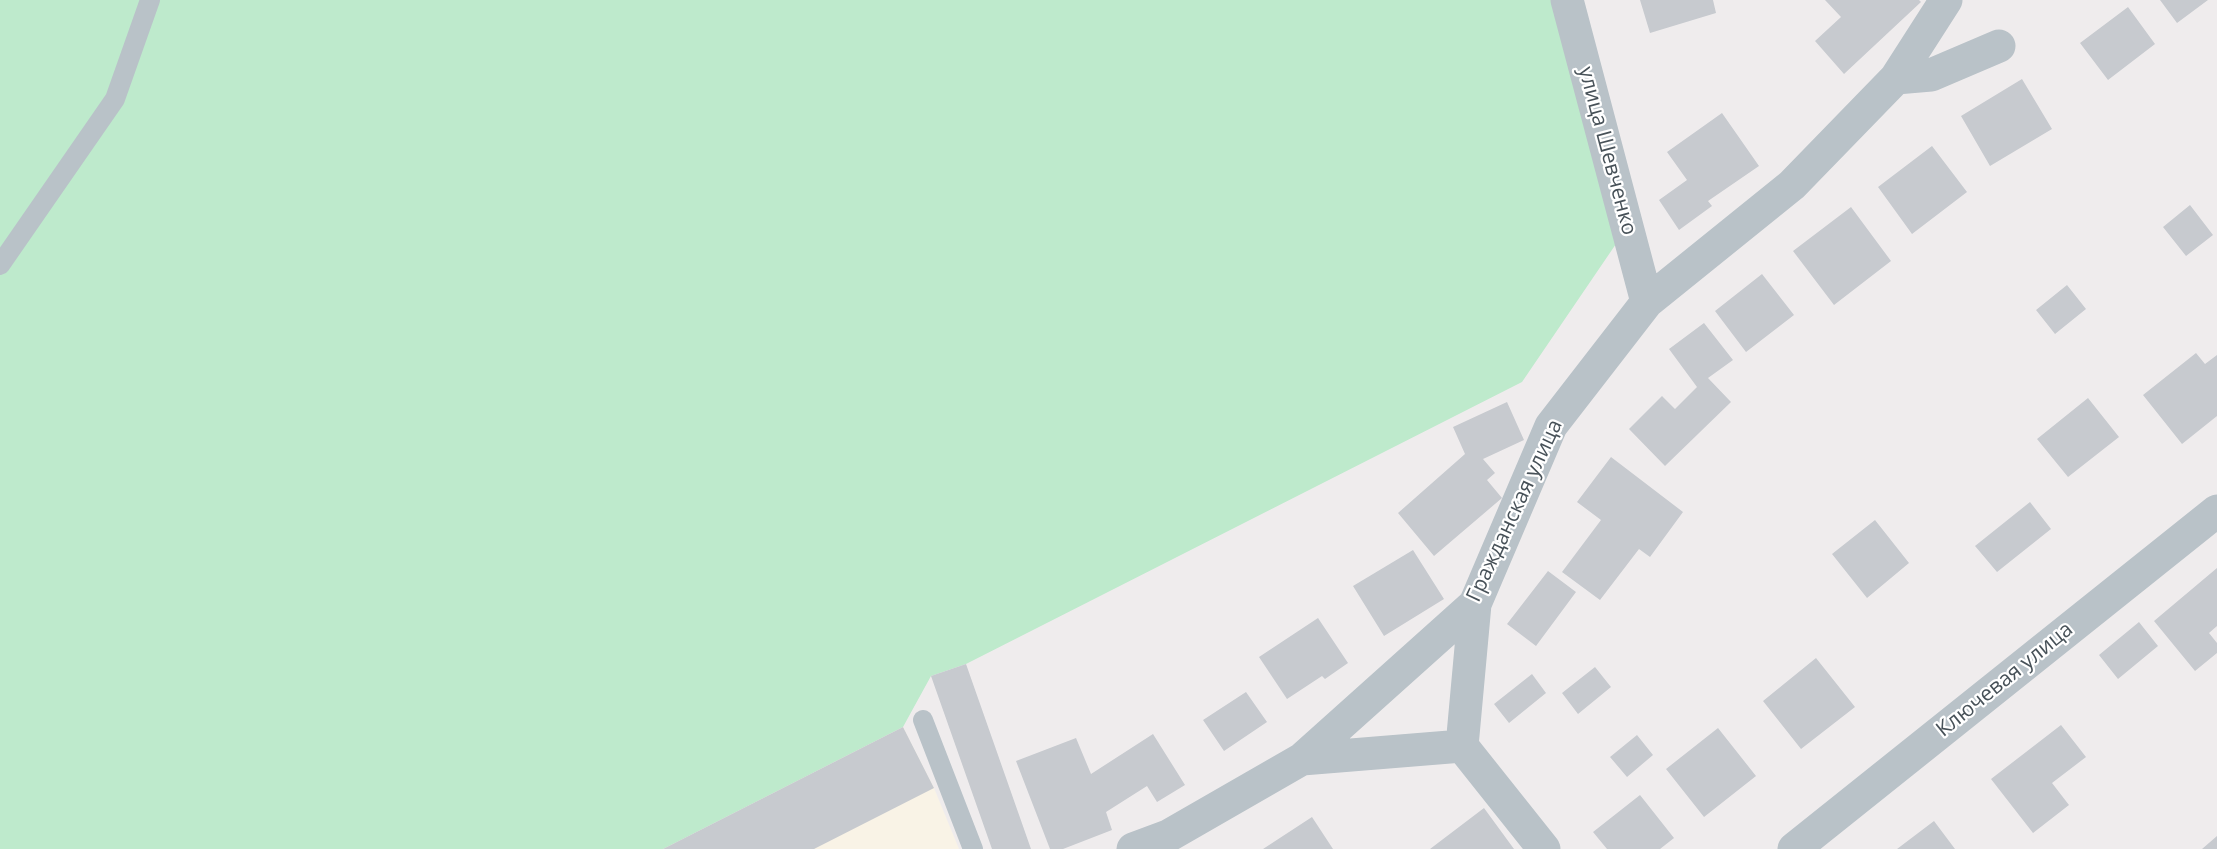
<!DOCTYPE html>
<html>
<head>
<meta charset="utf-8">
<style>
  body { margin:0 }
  canvas { display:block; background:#efeced }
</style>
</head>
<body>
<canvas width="2217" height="849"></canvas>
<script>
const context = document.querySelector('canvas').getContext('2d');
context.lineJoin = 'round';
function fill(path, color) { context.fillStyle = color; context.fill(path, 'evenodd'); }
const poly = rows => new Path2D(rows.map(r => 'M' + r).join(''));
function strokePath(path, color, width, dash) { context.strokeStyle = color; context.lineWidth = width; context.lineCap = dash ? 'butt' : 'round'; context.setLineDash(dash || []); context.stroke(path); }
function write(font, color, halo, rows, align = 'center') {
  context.font = font + ' "Open Sans",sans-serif'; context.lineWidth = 4.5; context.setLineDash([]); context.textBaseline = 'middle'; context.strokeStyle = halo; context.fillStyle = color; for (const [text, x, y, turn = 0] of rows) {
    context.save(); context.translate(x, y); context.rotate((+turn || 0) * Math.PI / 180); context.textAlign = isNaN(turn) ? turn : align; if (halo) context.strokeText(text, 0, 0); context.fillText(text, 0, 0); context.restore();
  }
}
const commercial = poly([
  [903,727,934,788,959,849,663,849]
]);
const green = poly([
  [0,0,1552,0,1618,241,1522,382,966,664,931,676,903,727,663,849,0,849]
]);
const building = poly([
  [1640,0,1713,0,1716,13,1650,33],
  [1825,0,1919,0,1921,2,1844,74,1815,41,1841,17],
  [2160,0,2208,0,2177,23],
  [2128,7,2155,44,2108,80,2080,43],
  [2022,79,2052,129,1990,166,1961,116],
  [1722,113,1759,166,1708,201,1712,206,1679,230,1659,200,1687,180,1667,152],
  [1932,146,1967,192,1912,234,1878,187],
  [2190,205,2213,235,2186,256,2163,227],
  [1851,207,1891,261,1834,305,1793,251],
  [1762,274,1794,315,1746,352,1715,311],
  [2067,285,2086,309,2055,334,2036,310],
  [1704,323,1733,360,1708,378,1731,402,1665,466,1629,429,1662,396,1675,409,1697,387,1669,349],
  [2196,353,2205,364,2217,355,2217,416,2182,444,2143,395],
  [2088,398,2119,437,2068,477,2037,439],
  [1507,402,1524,440,1483,459,1495,473,1487,480,1502,498,1434,556,1398,513,1465,454,1453,427],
  [1611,457,1683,512,1650,557,1639,549,1600,600,1562,572,1601,520,1577,502],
  [2030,502,2051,529,1997,572,1975,546],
  [1875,520,1909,563,1867,598,1832,554],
  [1413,550,1444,599,1384,636,1353,586],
  [2217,568,2217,626,2209,633,2217,643,2217,653,2195,671,2154,621],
  [1548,571,1576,592,1536,646,1507,624],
  [1318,618,1348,663,1325,679,1322,676,1287,699,1259,657],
  [2139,622,2158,646,2118,679,2099,655],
  [1816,658,1855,707,1801,749,1763,701],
  [966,664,1031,849,992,849,931,676],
  [1595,667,1611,687,1578,714,1562,693],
  [1532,674,1546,693,1509,723,1494,704],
  [1246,692,1267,722,1224,751,1203,720],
  [2061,725,2086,757,2052,783,2069,805,2033,833,1991,779],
  [903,727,934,788,814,849,663,849],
  [1718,728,1756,776,1704,817,1666,769],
  [1153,734,1185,785,1157,802,1147,786,1106,812,1112,830,1063,849,1050,849,1016,761,1076,738,1091,774],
  [1637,735,1653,755,1627,777,1610,757],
  [1640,795,1674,838,1660,849,1607,849,1593,832],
  [1484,808,1514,849,1430,849],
  [1312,817,1333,849,1263,849],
  [1934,821,1955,849,1897,849],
  [2217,836,2217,849,2202,849]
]);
const service = poly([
  [0,265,115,99,150,0],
  [923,720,973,849]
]);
const minor = poly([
  [1567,0,1647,302],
  [1896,78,1931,75,1999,46],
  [1475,604,1462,746,1544,849],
  [1302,759,1462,746],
  [1133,849,1168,836,1302,759,1475,604,1551,426,1647,302,1792,185,1896,78,1946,0],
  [1794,849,2217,511]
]);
const streetNames = [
  ["улица Шевченко",1607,151,75],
  ["Гражданская улица",1515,511,-65],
  ["Ключевая улица",2005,680,-39]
];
fill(commercial, '#f9f3e6');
fill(green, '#beeacc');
fill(building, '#c7cacf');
strokePath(service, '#b9c2c8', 20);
strokePath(minor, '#b9c2c8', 33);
write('21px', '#475158', '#fff', streetNames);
</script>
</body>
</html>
